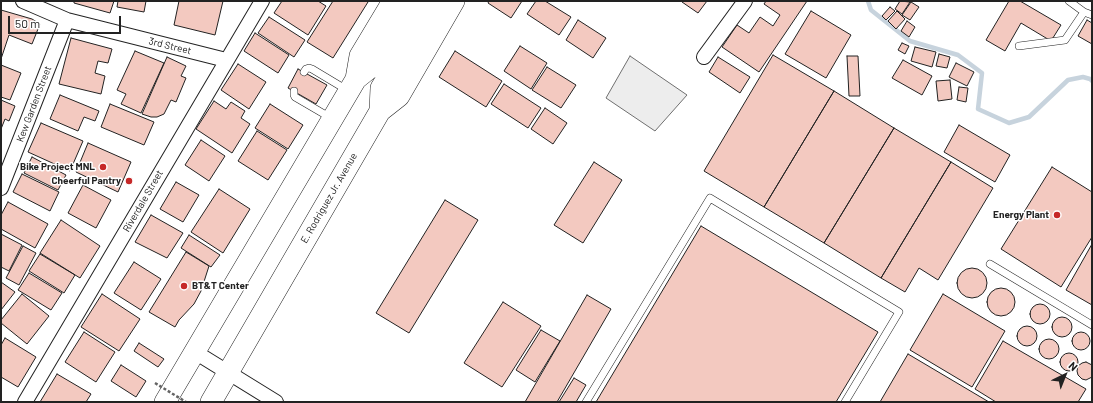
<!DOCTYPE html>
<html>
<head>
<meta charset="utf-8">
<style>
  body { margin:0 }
  #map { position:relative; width:1093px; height:403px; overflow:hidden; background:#fff; font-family:Barlow,sans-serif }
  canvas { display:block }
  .frame { position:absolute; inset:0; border:2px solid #222; pointer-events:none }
  .north { position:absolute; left:1045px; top:355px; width:40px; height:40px; -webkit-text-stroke:3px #fff; paint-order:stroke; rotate:43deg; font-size:11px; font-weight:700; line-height:16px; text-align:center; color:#222 }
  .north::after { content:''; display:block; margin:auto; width:14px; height:18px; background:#222; clip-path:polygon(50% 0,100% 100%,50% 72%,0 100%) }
  .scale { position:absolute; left:8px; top:16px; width:113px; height:18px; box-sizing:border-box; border:2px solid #222; border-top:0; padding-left:5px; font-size:12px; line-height:14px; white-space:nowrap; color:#222; -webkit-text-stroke:3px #fff; paint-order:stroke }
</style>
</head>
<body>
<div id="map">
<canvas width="1093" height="403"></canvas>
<div class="frame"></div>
<div class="north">N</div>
<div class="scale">50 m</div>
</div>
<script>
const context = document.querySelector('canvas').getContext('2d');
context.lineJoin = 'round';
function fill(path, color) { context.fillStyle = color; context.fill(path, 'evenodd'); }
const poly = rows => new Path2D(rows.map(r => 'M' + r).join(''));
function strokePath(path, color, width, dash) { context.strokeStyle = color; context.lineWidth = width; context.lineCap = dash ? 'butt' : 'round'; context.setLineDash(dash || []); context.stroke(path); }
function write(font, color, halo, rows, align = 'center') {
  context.font = font + ' Barlow,sans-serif'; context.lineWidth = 3; context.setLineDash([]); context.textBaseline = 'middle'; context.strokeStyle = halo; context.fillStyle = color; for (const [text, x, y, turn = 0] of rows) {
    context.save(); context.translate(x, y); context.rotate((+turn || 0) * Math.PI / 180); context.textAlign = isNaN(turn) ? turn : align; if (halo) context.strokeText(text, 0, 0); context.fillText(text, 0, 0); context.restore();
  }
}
const parking = poly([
  [630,56,687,95,655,131,606,98,630,56]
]);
const stream = poly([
  [868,1,871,10,910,41,958,55,982,73,978,109,1009,123,1029,117,1068,80,1083,77,1090,79,1092,81]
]);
const building = poly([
  [74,1,114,1,110,13,74,3,74,1],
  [118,1,146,1,144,12,117,7,118,1],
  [179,1,223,1,215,35,174,25,179,1],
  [282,1,318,1,326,6,308,35,274,13,282,1],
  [333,1,366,1,368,2,333,58,307,42,333,1],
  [489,1,522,1,511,18,488,3,489,1],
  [536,1,545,1,571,17,559,35,527,14,536,1],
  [682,1,707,1,698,13,682,2,682,1],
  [766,1,807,1,759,72,722,47,737,25,749,33,760,17,773,26,780,15,764,4,766,1],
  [900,1,910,2,902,14,895,9,900,1],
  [1009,1,1020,1,1061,25,1051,41,1021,23,1005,51,986,40,1009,1],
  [911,2,919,7,910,20,902,15,911,2],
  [890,7,895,11,886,20,882,16,890,7],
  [1,10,32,19,40,24,32,44,9,35,1,59,1,10],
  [811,11,851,35,826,78,785,54,811,11],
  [897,11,905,19,896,29,888,21,897,11],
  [269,17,305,40,294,57,258,33,269,17],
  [578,20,606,38,593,58,566,40,578,20],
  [1087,20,1092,23,1092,44,1078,36,1087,20],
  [907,21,915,27,909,37,901,31,907,21],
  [255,33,289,55,278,73,244,51,255,33],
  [71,38,112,49,108,63,98,61,95,73,105,76,101,94,59,84,71,38],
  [902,43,909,46,905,54,898,50,902,43],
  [520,46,547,63,531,89,504,71,520,46],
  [915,47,936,52,932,67,911,61,915,47],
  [135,51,164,63,141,113,121,104,126,94,117,90,135,51],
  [455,51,502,81,486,107,439,77,455,51],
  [939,54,950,57,947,68,936,66,939,54],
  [773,55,834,91,764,207,704,171,773,55],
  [847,56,858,56,860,96,849,96,847,56],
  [167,57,186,66,181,76,186,78,176,102,171,100,164,114,157,117,151,117,142,114,167,57],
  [718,57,750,77,740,93,709,72,718,57],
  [903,60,932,76,922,95,892,78,903,60],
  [956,63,974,72,967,86,949,77,956,63],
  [238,64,266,82,249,109,221,90,238,64],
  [1,65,21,73,10,100,1,97,1,65],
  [547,67,576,85,561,108,532,90,547,67],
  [298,69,327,85,316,104,288,88,298,69],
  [950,80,952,99,938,101,936,81,950,80],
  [504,84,541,108,528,128,491,104,504,84],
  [959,87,968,88,966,102,957,100,959,87],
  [834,91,894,128,824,243,764,207,834,91],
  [60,95,99,111,95,121,84,117,78,131,50,119,60,95],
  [1,100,15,106,9,121,5,119,1,129,1,100],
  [214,101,226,109,231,102,245,111,241,118,250,124,232,153,196,129,214,101],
  [110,104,154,122,144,145,101,127,110,104],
  [270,104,303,125,288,149,255,128,270,104],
  [545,108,567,123,553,144,531,129,545,108],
  [41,123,83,141,70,171,28,152,41,123],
  [959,125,1010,155,995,182,944,152,959,125],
  [894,128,951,162,881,278,824,243,894,128],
  [257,131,287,150,268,180,238,161,257,131],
  [201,140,225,156,209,181,185,165,201,140],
  [88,143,131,162,118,192,76,172,88,143],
  [32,157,66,175,58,190,24,173,32,157],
  [594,162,622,180,583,243,554,225,594,162],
  [951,162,993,188,938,280,919,268,905,292,881,278,951,162],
  [1052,167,1092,192,1092,237,1061,287,1001,249,1052,167],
  [22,174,59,192,50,211,13,192,22,174],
  [176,182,199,195,183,222,160,209,176,182],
  [83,185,111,200,96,228,68,213,83,185],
  [219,189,250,209,223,253,191,232,219,189],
  [445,200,478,220,409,333,376,313,445,200],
  [8,202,48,224,35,248,1,229,1,215,8,202],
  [151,215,183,233,167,258,135,242,151,215],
  [61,220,100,246,80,278,40,253,61,220],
  [701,226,878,332,836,402,596,402,701,226],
  [1,234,22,245,9,271,1,267,1,234],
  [189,235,220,255,211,267,181,248,189,235],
  [1092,244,1092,305,1066,290,1092,244],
  [23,246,36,253,19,285,6,278,23,246],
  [186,252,209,266,201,291,194,304,179,320,175,327,149,312,186,252],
  [40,254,75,275,64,293,29,271,40,254],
  [134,262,161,279,141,310,114,293,134,262],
  '957 283a15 15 0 1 1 30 0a15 15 0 1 1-30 0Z',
  [29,273,62,293,51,310,18,290,29,273],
  [1,282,15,292,1,310,1,282],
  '987 302a14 14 0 1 1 28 0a14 14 0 1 1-28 0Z',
  [22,294,49,316,27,344,1,323,1,320,22,294],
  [102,294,140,319,119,351,81,327,102,294],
  [943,294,1005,331,972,387,910,350,943,294],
  [587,295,611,309,557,402,525,402,587,295],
  [503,302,541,326,502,387,464,363,503,302],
  '1030 314a10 10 0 1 1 20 0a10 10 0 1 1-20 0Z',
  '1052 327a10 10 0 1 1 20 0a10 10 0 1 1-20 0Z',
  '1017 336a10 10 0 1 1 20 0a10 10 0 1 1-20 0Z',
  [541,330,560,341,535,382,516,370,541,330],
  [84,332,115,352,96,382,65,362,84,332],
  '1072 341a9 9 0 1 1 18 0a9 9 0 1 1-18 0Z',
  [5,338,36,357,18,387,1,377,1,345,5,338],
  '1039 349a10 10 0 1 1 20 0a10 10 0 1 1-20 0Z',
  [1003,341,1086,389,1078,402,996,402,975,389,1003,341],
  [139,343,164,359,158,367,134,351,139,343],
  '1060 362a9 9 0 1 1 18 0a9 9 0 1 1-18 0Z',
  [908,354,989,402,880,402,908,354],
  [1086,362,1092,365,1092,377,1086,380,1082,379,1078,375,1077,371,1078,366,1082,363,1086,362],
  [121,365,146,381,136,397,111,381,121,365],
  [57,374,91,394,86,402,40,402,57,374],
  [574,378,586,385,576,402,559,402,574,378]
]);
const service = poly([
  [1069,1,1084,12,1092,15],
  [1019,46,1065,40,1084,12],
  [304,72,306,69,309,68,312,69,347,90],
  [294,91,294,95,295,97,331,118],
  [990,264,1092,325],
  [586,402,710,198,899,312,845,402]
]);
const minor = poly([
  [23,1,67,20,226,60],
  [704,57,745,1],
  [1,188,67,20],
  [195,352,276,402],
  [25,402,262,1]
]);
const primary = poly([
  [356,79,376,63,415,1],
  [380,111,381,88,435,1],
  [165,402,356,79,360,56,393,1],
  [211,402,380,111,399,96,454,1]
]);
const pathBridge = poly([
  [155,383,186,402]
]);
const markers = [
  [103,167,4,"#c62828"],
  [129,181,4,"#c62828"],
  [1057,215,4,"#c62828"],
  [184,286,4,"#c62828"]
];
const streetNames = [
  ["3rd Street",170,46,14],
  ["Kew Garden Street",34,104,-69],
  ["E. Rodriguez Jr. Avenue",329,198,-60],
  ["Riverdale Street",143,201,-60]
];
const poiNames = [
  ["Bike Project MNL",95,167],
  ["Cheerful Pantry",121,181],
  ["Energy Plant",1049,215],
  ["BT&T Center",192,286,"left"]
];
fill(parking, '#ededed');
strokePath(parking, '#6f6f6f', 1);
strokePath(stream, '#c7d3dd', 4.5);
fill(building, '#f3c9c0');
strokePath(building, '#222', 1);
strokePath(service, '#222', 8);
strokePath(minor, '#222', 16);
strokePath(primary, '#222', 22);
strokePath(service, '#fff', 7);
strokePath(minor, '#fff', 14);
strokePath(primary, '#fff', 21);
strokePath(pathBridge, '#646464', 2.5, [3, 2]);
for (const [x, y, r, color] of markers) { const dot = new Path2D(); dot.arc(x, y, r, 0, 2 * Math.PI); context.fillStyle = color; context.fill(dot); strokePath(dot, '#fff', 1.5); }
write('10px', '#222', '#fff', streetNames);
write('bold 10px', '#222', '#fff', poiNames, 'right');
</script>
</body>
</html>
